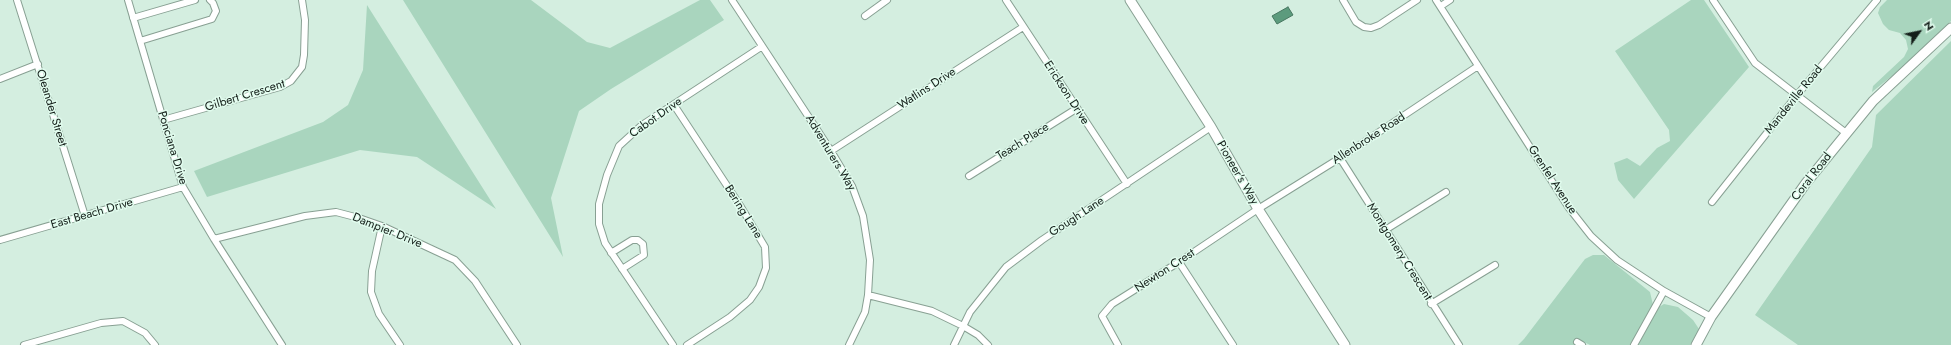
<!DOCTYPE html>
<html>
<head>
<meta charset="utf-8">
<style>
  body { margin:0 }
  #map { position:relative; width:1951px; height:345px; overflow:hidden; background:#d4eee0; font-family:Jost,sans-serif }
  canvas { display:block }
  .north { position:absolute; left:1899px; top:12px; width:40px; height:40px; -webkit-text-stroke:3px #e1fcee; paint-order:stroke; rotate:57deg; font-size:11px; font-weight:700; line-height:16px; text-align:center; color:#141e19 }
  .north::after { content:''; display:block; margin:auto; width:14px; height:18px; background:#141e19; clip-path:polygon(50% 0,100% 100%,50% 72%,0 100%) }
</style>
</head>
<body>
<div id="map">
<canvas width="1951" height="345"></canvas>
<div class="north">N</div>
</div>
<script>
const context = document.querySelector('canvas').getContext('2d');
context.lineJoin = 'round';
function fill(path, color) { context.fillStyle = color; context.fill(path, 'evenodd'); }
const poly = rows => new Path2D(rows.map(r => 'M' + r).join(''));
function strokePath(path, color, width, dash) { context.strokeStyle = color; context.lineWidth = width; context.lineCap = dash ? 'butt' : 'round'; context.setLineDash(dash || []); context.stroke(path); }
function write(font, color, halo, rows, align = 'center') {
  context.font = font + ' Jost,sans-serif'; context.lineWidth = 3; context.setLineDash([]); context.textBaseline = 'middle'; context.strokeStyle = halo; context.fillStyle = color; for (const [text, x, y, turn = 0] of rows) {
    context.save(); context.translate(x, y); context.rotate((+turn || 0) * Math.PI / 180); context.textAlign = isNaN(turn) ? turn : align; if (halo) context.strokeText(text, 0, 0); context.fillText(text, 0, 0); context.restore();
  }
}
const green = poly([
  [403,0,531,0,587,42,610,48,700,0,710,0,724,20,611,89,579,111,551,198,563,257],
  [1691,0,1704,0,1749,67,1634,199,1618,180,1614,163,1627,158,1640,166,1657,148,1670,141,1669,130,1615,51],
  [1887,0,1951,0,1951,21,1913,59,1872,92,1873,86,1904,57,1908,49,1906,40,1900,33,1889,30,1883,24,1878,13,1880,7],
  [367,5,496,209,417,157,360,150,207,197,194,171,323,122,348,105,363,70],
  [1951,41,1951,345,1798,345,1755,315,1872,147,1876,115],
  [1593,255,1604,255,1650,292,1653,305,1630,345,1590,345,1582,341,1575,341,1574,345,1518,345,1524,339,1585,259],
  [1664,304,1678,307,1693,320,1699,329,1690,345,1638,345,1659,307]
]);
const water = poly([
  [1288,7,1293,15,1277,24,1272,16,1288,7]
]);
const minor = poly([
  [17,0,85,216],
  [128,0,183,187,214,239,282,345],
  [732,0,831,151,852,186,863,216,870,260,868,295,865,312,849,345],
  [1006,0,1127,184],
  [1343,0,1356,22,1364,27,1371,28,1379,25,1417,0],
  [1436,0,1569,208,1591,236,1617,260,1664,291,1711,317],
  [1713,0,1755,63,1846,133],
  [1441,6,1450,0],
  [865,16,887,0],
  [133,18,195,0],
  [140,41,212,19,216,11,213,3,210,0],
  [0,79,38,64],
  [674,105,741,207,765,247,766,268,759,287,750,300,730,317,687,345],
  [163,120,280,87,291,81,302,67,304,55,305,20,302,0],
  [831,151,1023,27],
  [1340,158,1459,345],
  [969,176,1076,109],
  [1712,202,1797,95,1877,0],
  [382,226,372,271,371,292,379,314,400,345],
  [1385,230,1446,192],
  [214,239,305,216,336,212,359,218,382,226,455,260,475,281,517,345],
  [0,240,183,187],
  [611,253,632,240,638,240,643,244,644,255,622,269],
  [1179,262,1233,345],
  [868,295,932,311,963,326,978,335,988,345],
  [1431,304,1495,265],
  [1577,342,1582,345],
  [24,345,101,323,123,321,145,333,155,345],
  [673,345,605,243,599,224,599,204,607,175,619,146,642,125,761,47],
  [954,345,970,312,1006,267,1042,240,1211,127],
  [1118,345,1102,316,1112,304,1179,262,1258,209,1340,158,1478,66],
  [1634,345,1664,291]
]);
const secondary = poly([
  [1130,0,1211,127,1258,209,1345,345],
  [1696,345,1711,317,1806,183,1873,101,1951,28]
]);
const streetNames = [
  ["Watlins Drive",927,89,-33],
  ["Erickson Drive",1066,93,57],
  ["Gilbert Crescent",245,96,-17],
  ["Mandeville Road",1794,100,-51],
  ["Oleander Street",51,108,73],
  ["Cabot Drive",656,118,-35],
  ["Allenbroke Road",1369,139,-33],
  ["Teach Place",1023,142,-32],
  ["Ponciana Drive",172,148,73],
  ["Adventurers Way",830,153,59],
  ["Pioneer's Way",1237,173,60],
  ["Coral Road",1812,177,-52],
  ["Grenfel Avenue",1552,180,57],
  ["Bering Lane",743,212,58],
  ["East Beach Drive",92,214,-16],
  ["Gough Lane",1077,217,-33],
  ["Dampier Drive",387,231,22],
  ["Montgomery Crescent",1399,252,58],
  ["Newton Crest",1165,271,-33]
];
fill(green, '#a9d5be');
fill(water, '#5c9b7d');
strokePath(water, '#46765f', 1);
strokePath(minor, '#88a093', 8);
strokePath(secondary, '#88a093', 11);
strokePath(minor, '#fff', 6);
strokePath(secondary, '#fff', 9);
write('12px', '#141e19', '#e1fcee', streetNames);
</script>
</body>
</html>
